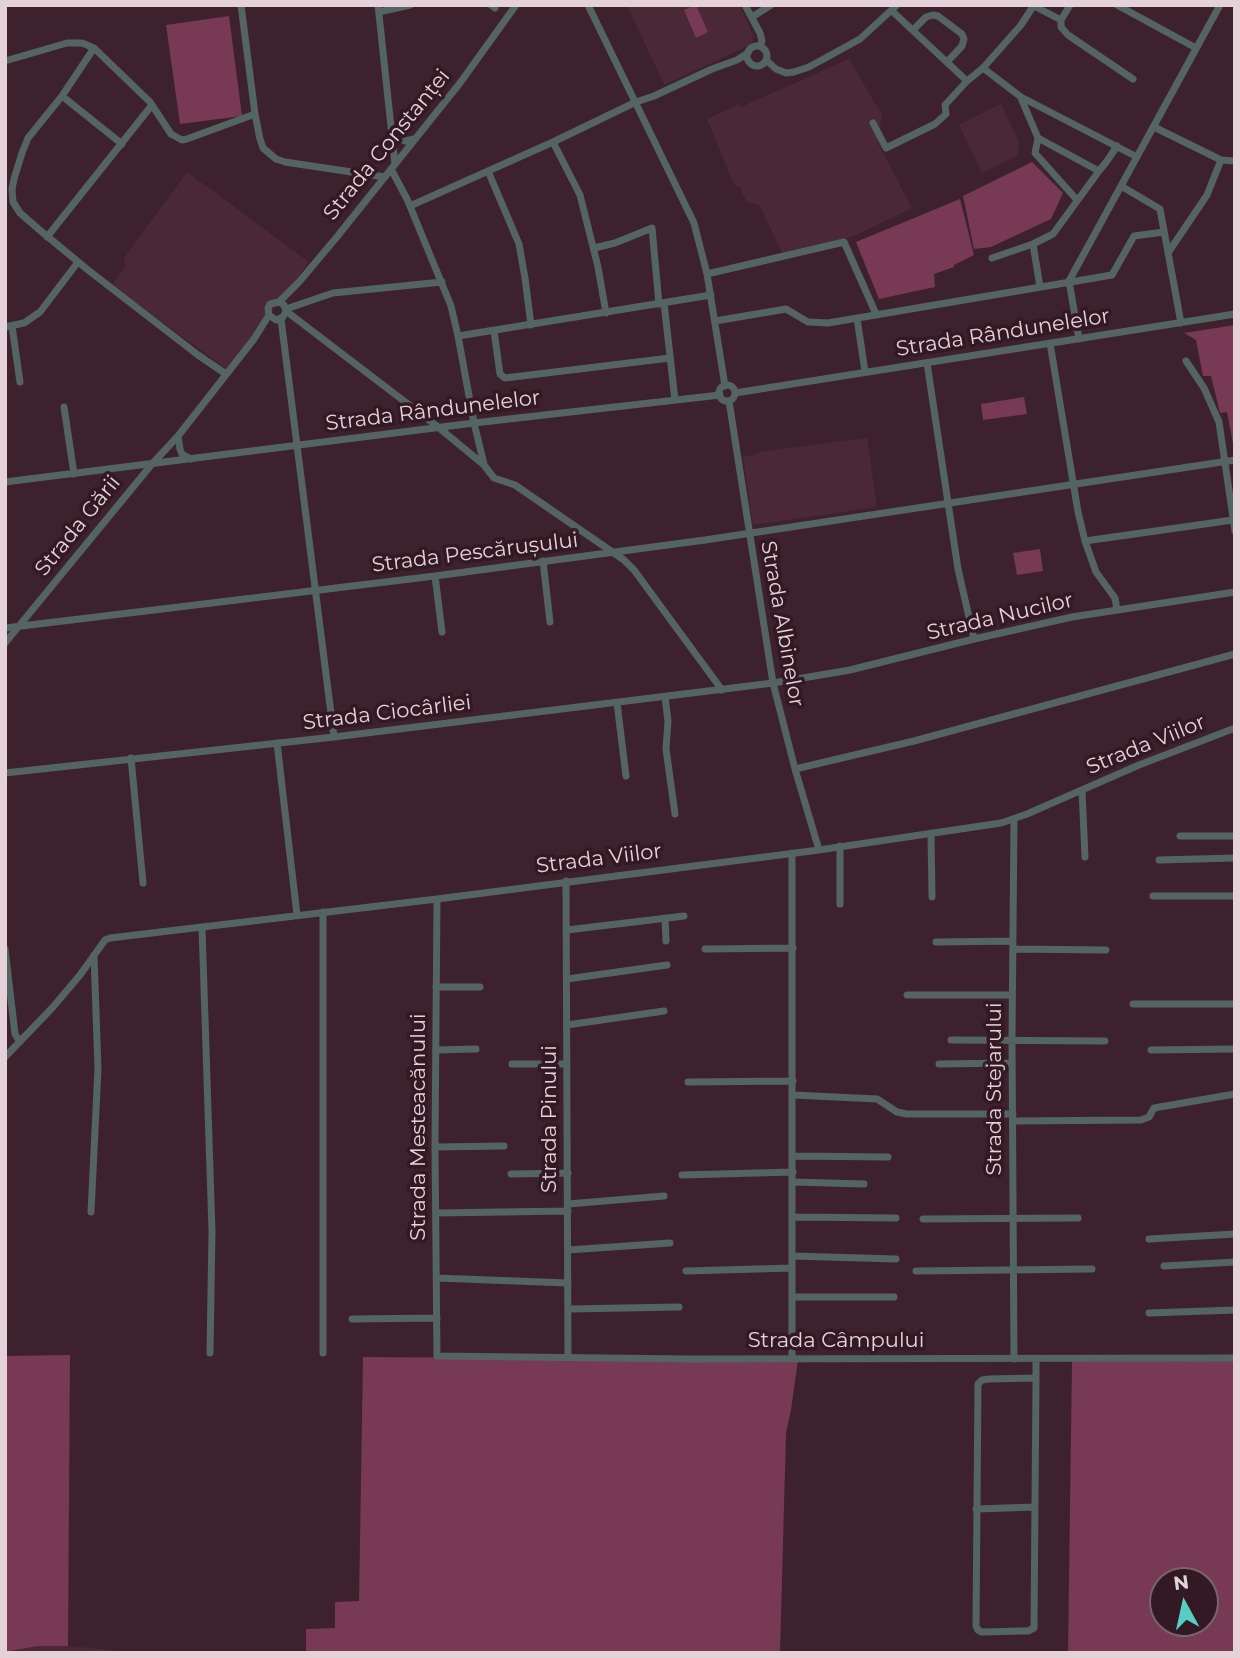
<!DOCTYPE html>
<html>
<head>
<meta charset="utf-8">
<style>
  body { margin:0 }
  #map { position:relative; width:1240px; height:1658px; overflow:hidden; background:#3d222d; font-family:Montserrat,sans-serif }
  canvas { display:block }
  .frame { position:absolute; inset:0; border:7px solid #e5d2d8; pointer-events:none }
  .north { position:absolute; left:1149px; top:1567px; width:70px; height:70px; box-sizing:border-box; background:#331923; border:2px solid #7a636b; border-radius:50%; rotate:352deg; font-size:19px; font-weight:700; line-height:28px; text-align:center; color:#e5d2d8 }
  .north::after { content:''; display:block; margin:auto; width:24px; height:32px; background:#56cec3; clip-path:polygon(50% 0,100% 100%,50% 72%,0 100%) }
</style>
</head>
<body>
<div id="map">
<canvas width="1240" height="1658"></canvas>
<div class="frame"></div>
<div class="north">N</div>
</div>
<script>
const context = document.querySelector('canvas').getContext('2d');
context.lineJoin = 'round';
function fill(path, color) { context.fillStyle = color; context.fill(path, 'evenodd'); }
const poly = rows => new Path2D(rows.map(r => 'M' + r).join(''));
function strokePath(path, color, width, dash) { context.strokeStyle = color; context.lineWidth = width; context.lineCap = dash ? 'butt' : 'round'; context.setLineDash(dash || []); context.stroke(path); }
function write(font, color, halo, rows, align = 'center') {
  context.font = font + ' Montserrat,sans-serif'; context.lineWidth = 7; context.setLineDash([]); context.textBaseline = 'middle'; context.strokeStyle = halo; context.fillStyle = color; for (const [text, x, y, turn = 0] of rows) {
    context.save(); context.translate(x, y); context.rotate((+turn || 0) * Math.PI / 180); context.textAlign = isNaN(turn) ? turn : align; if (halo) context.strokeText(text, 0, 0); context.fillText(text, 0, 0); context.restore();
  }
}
const built = poly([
  [627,5,740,5,753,35,753,40,750,45,664,85],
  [849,59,882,115,878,143,912,208,854,236,782,253,760,206,746,201,740,187,734,185,707,119,739,104,741,107],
  [1001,104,1019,142,1017,156,982,173,959,125],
  [187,172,309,262,229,371,112,285,125,267,124,258],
  [867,438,877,507,753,525,743,457,758,454,758,452],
  [38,1646,68,1646,112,1650,119,1653,5,1653]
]);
const green = poly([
  [694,5,696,5,708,32,696,38,684,10],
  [229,16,242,116,180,124,166,25],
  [1032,162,1063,193,1051,219,991,247,974,249,963,196],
  [960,199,974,255,954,265,954,267,934,274,935,287,879,299,856,242],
  [1235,325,1235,449,1234,449,1227,412,1220,413,1211,376,1203,376,1196,340,1184,333],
  [1024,397,1027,414,983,420,981,404],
  [1040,549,1043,571,1017,575,1013,553],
  [70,1355,68,1646,38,1646,5,1652,5,1356],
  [363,1357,798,1360,791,1410,786,1433,780,1653,306,1653,306,1629,335,1628,335,1602,359,1601],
  [1072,1361,1235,1361,1235,1653,1068,1653],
  [1163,1581,1205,1581,1205,1623,1163,1623]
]);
const minor = poly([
  [241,5,255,114,260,139,263,148,276,159,285,162,385,177],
  [378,5,395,164],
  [491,5,495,8],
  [588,5,694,223,707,274,725,386],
  [745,5,760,33,762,41,760,46],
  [1117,5,1196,48],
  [1034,6,1061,20,1061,27,1068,35,1133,79],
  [892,11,967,81],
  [379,12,410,5],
  [752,17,771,5],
  [1061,20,1070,5],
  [913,30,926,17,933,15,938,16,962,34,964,39,962,46,947,62],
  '747 56a10 10 0 1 1 20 0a10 10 0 1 1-20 0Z',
  [94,48,62,96,28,138,22,153,14,179,12,189,13,202,20,213,42,232,88,270,198,355,226,374],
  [766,60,776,69,786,73,794,72,809,67,860,39,897,5],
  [5,61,67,43,82,43,87,45,94,48,150,102,171,134,182,140,187,139,255,114],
  [983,68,1021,97,1137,157],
  [62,96,122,144],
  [1021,98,1038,138,1099,171,1107,161,1117,146],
  [873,123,886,148,935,124,946,114,945,105,967,81,983,68,1021,25,1034,5],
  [1154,127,1221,160,1235,161],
  [392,131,399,139,405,141,414,139],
  [1038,138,1035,153,1077,200],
  [553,142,580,195,598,267,606,313],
  [391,169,407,199,451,306,458,336,474,423,484,464],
  [488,171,519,244,525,278,531,325],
  [1121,186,1160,209,1181,323],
  [410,206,553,142,636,102,654,96,712,69,737,60,748,53],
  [47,237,152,105],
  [1033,244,1040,287],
  [594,248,615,243,652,228,659,304],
  [1168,253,1207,195,1221,160],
  [992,258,1033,244,1053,234,1099,171],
  [707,274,844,242,876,314],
  [1069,281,1220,5],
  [1069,281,1079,339],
  [279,302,284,305,286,311,283,317,276,320,269,315,268,308,270,304,279,302,299,282,336,238,460,83,516,5],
  [664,303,675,400],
  [286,309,333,293,442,282],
  [286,311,438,427,484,465,494,478,515,485,624,560,634,570,722,690],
  [857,318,865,372],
  [281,319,334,737],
  [715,321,786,309,808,322,828,323,1112,275,1134,236,1164,232],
  [12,326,20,382],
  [5,327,24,323,40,312,78,262],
  [494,331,500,374,505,378,670,358],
  [458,336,711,295],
  [1050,343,1078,512,1085,541,1096,572,1115,598,1117,610],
  [1186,361,1204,388,1219,422,1235,531],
  [927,363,958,569,974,639],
  '719 393a8 8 0 1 1 16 0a8 8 0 1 1-16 0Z',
  [735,393,1235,314],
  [729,401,773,683,795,769,819,850],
  [64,407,74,474],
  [178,436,180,449,182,454,191,459],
  [5,482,474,423,720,395],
  [1085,541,1233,520],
  [543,561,550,622],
  [435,576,442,632],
  [5,628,435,576,705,540,1235,460],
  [5,643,152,464,178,436,254,339,269,315],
  [665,697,668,721,666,749,675,814],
  [617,703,626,776],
  [277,743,297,915],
  [131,758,143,883],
  [795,769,914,741,1235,654],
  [5,773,334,737,773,683,850,670,974,639,1072,617,1235,592],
  [1082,790,1085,857],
  [931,833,932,897],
  [1180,836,1235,836],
  [1159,860,1235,858],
  [566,881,568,1357],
  [1153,896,1235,896],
  [437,899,435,1147,437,1356,689,1359,1235,1358],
  [840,904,840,846],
  [323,912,323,1353],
  [665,918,666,941],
  [202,927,212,1231,210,1353],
  [567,930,684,916],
  [936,942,1013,941],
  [5,949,15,1034,20,1042],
  [705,949,793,948],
  [1013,949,1106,950],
  [567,979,667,965],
  [436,987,480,987],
  [907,995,1012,995],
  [1133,1004,1235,1004],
  [567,1025,664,1011],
  [951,1040,1105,1041],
  [436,1050,476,1049],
  [1151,1050,1235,1049],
  [5,1057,53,1007,80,975,105,940,110,938,437,899,819,850,1001,823,1027,814,1139,765,1235,728],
  [512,1064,567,1064],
  [939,1064,1012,1063],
  [688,1082,793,1081],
  [793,1095,877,1099,897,1112,907,1114,1013,1114],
  [1013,1121,1141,1120,1149,1117,1154,1108,1235,1094],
  [435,1147,504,1146],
  [793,1156,888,1157],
  [511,1174,568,1173],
  [682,1175,793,1172],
  [792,1182,864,1184],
  [568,1204,664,1196],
  [91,1212,98,1069,94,955],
  [436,1213,568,1211],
  [792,1217,896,1218],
  [923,1219,1078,1218],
  [1149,1239,1235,1234],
  [568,1250,670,1243],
  [792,1256,896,1259],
  [1164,1266,1235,1262],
  [686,1271,792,1268],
  [916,1271,1092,1269],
  [436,1278,568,1283],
  [792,1297,894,1297],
  [569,1309,679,1307],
  [1149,1313,1235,1310],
  [352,1319,437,1318],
  [792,1358,792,853],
  [1014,1359,1012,1040,1014,819],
  [1036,1378,1034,1628,1028,1631,1021,1631,982,1632,978,1630,976,1626,978,1384,982,1380,989,1379,1036,1378,1036,1359],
  [976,1509,1035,1507]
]);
const streetNames = [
  ["Strada Constanței",387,145,-51],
  ["Strada Rândunelelor",1003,333,-9],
  ["Strada Rândunelelor",433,411,-7],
  ["Strada Gării",78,526,-51],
  ["Strada Pescărușului",475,553,-7],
  ["Strada Nucilor",1000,617,-13],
  ["Strada Albinelor",782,624,80],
  ["Strada Ciocârliei",387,713,-7],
  ["Strada Viilor",1146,745,-22],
  ["Strada Viilor",599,859,-7],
  ["Strada Stejarului",995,1089,-90],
  ["Strada Pinului",550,1119,-90],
  ["Strada Mesteacănului",419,1127,-90],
  ["Strada Câmpului",836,1341]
];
fill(built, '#4a2836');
fill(green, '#773953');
strokePath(minor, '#546462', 7);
write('21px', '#e5d2d8', '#331923', streetNames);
</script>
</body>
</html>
